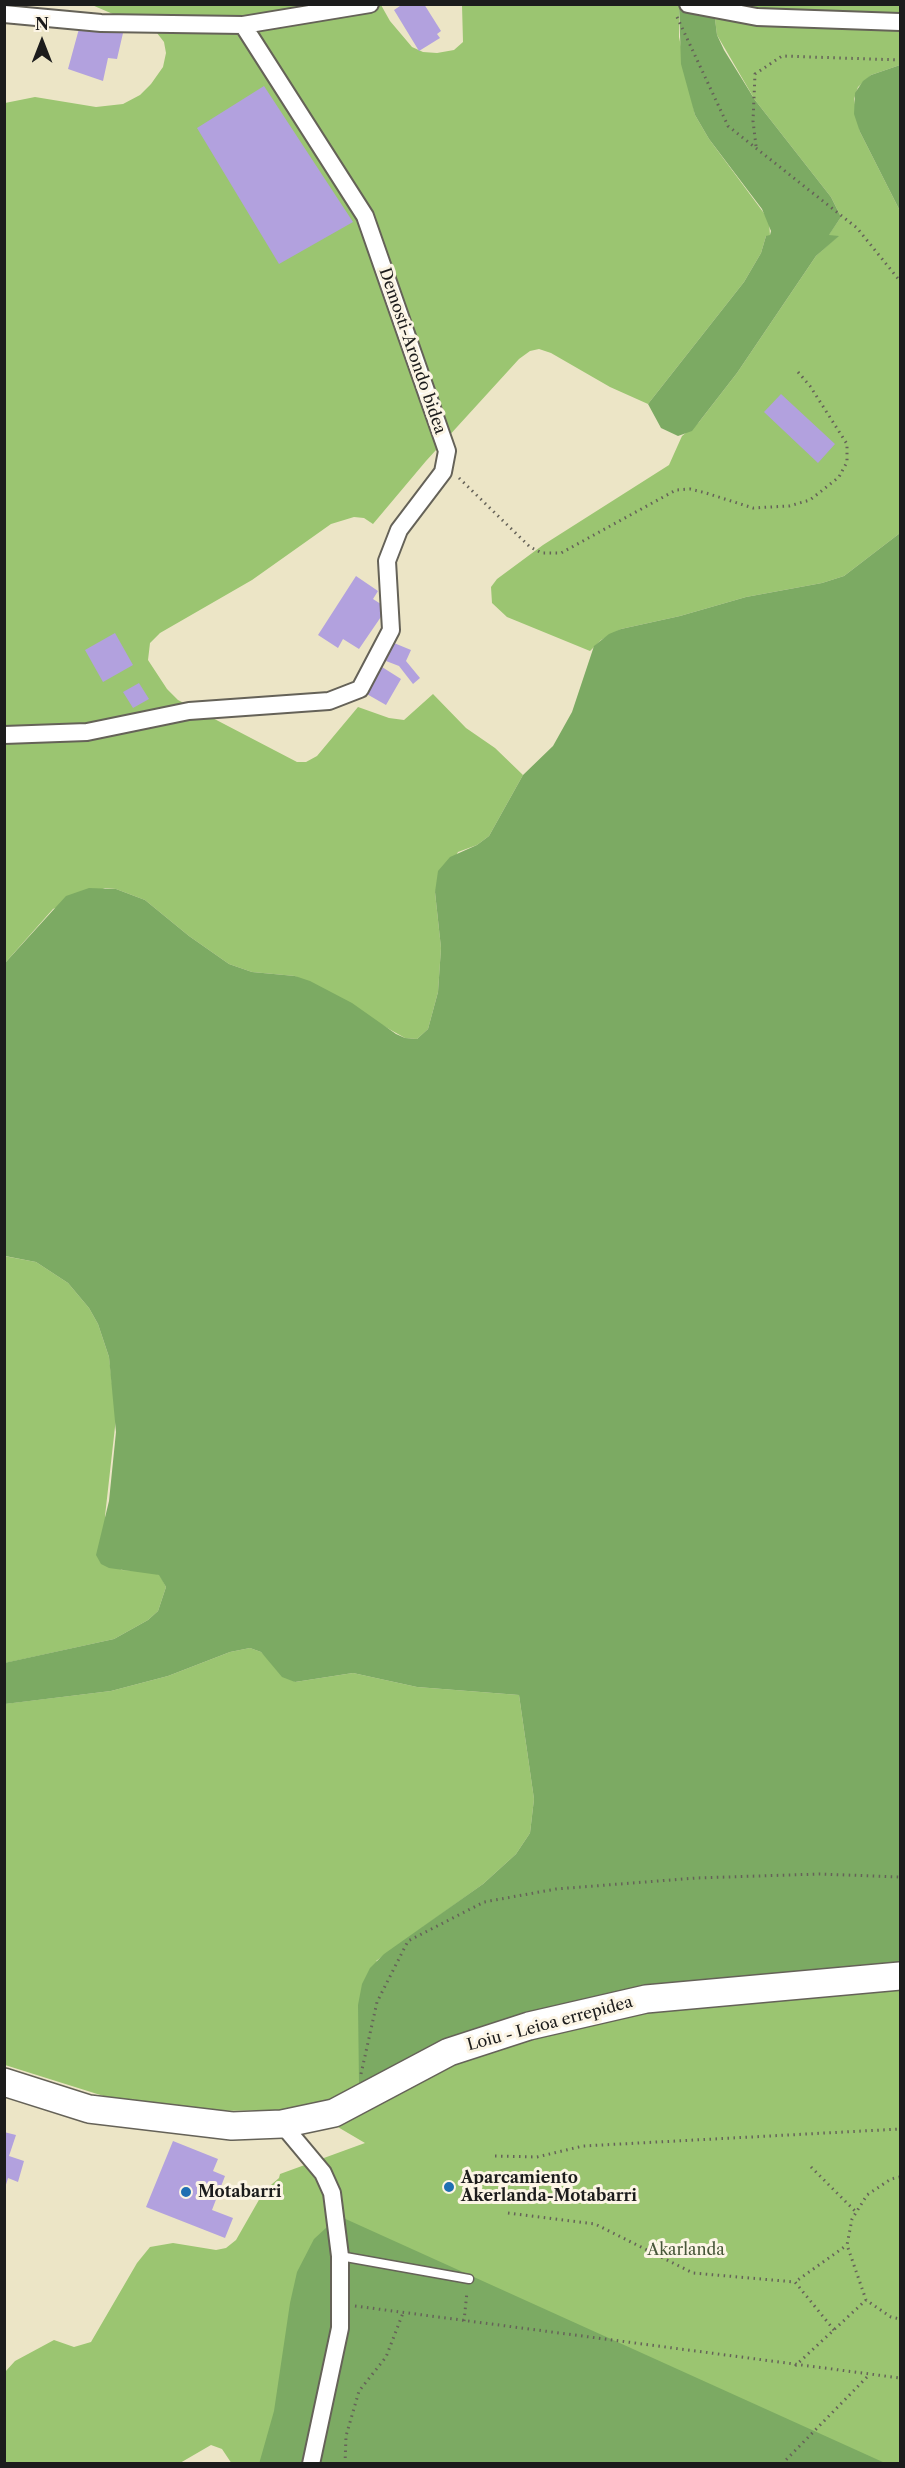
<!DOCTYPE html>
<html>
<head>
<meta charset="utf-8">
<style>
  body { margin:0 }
  #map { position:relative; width:905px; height:2468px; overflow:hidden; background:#ece5c6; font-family:"Libre Caslon Text",serif }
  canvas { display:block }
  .frame { position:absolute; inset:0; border:6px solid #1c1c1c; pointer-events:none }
  .north { position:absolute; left:12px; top:12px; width:60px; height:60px; -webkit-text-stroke:4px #fcf5e5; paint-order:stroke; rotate:0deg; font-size:16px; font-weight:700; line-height:24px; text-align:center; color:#1c1c1c }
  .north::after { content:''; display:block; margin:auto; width:21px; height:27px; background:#1c1c1c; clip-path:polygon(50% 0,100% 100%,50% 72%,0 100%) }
</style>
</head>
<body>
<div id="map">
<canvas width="905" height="2468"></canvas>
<div class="frame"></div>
<div class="north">N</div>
</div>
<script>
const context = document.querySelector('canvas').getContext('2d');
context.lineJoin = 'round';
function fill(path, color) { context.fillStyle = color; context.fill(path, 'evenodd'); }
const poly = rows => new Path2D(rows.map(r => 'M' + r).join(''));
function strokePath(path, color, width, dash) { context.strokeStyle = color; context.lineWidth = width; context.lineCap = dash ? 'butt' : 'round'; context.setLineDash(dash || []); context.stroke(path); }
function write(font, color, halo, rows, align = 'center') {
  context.font = font + ' "Libre Caslon Text",serif'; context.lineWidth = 6; context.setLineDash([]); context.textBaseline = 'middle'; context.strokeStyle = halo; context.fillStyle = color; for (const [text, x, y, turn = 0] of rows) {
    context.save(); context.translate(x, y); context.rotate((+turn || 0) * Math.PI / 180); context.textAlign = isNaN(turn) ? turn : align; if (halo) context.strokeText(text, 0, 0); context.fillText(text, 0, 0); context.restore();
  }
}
const green = poly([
  [740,4,900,5,900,65,871,75,858,87,854,99,860,132,900,211,900,533,844,576,822,583,746,597,680,616,621,629,601,640,590,651,507,617,492,603,491,587,497,579,543,545,669,465,682,436,699,422,737,373,816,256,838,236,828,236,841,217,831,197,755,100,717,35,714,11],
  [92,5,381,5,390,21,412,47,423,52,437,53,454,50,463,42,462,5,679,5,679,37,695,115,709,139,769,220,770,236,766,236,761,253,744,282,648,404,610,387,551,353,539,349,530,351,519,359,426,461,373,524,364,518,354,517,331,524,252,580,160,633,150,643,148,660,167,689,178,700,297,762,306,762,317,756,358,707,389,718,404,720,433,694,466,728,495,748,523,775,489,836,477,845,458,852,435,892,441,948,438,992,428,1029,417,1039,405,1038,295,976,252,972,229,964,189,936,145,900,116,889,105,888,53,909,5,963,5,103,35,97,96,107,123,104,140,95,151,84,163,67,166,53,164,42,157,33],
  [4,1256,36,1262,68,1283,89,1308,98,1324,109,1357,116,1418,105,1516,121,1570,148,1571,160,1575,166,1587,158,1611,148,1620,114,1639,5,1663],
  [250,1648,261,1652,295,1682,353,1673,417,1687,519,1695,534,1799,530,1833,516,1854,483,1884,376,1961,536,2038,640,2010,900,1973,900,2463,232,2464,222,2449,211,2445,180,2463,5,2463,5,2372,15,2361,54,2340,74,2347,91,2342,137,2263,150,2247,173,2243,216,2250,226,2248,236,2240,264,2191,279,2178,280,2174,365,2143,331,2123,286,2110,204,2111,110,2098,5,2065,4,1704,111,1691,168,1676,230,1652]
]);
const forest = poly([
  [679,5,714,11,717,35,724,50,755,100,831,197,841,217,829,235,839,236,816,256,737,373,692,431,678,436,661,428,648,404,744,282,761,253,766,236,770,235,771,231,762,209,709,139,695,115,681,64],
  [900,65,900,211,860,132,854,114,855,93,863,81,871,75],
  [900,533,900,1973,640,2010,359,2083,358,2005,362,1984,370,1968,384,1954,483,1884,516,1854,530,1833,534,1799,519,1695,417,1687,353,1673,295,1682,282,1677,261,1652,250,1648,230,1652,168,1676,111,1691,5,1704,4,1663,114,1639,148,1620,158,1611,166,1587,159,1575,109,1568,101,1564,96,1555,109,1501,116,1432,109,1357,98,1324,89,1308,68,1283,36,1262,5,1256,5,963,66,896,89,888,116,889,145,900,189,936,229,964,252,972,295,976,310,981,352,1003,396,1034,405,1038,417,1039,428,1029,438,992,441,948,435,892,438,871,450,857,477,845,489,836,523,775,553,746,572,712,594,646,609,634,621,629,680,616,746,597,822,583,844,576],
  [339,2216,885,2463,259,2464,274,2411,290,2303,297,2272,314,2239]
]);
const building = poly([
  [403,4,424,4,441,31,437,34,440,38,419,51,394,10],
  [80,25,123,33,117,59,108,58,103,81,68,69],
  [264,86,353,222,279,264,197,128],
  [781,394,835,444,818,463,764,412],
  [356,576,378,591,373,599,387,608,359,649,343,639,338,648,318,635],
  [115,633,133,665,103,682,85,650],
  [394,643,411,650,406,661,420,678,413,684,399,666,386,661],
  [382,667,401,679,386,705,365,693],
  [139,683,149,699,133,708,123,692],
  [4,2132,16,2135,9,2156,24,2161,18,2182,8,2178,5,2188],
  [173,2141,218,2159,213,2171,225,2176,212,2210,233,2218,225,2238,146,2207]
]);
const path = poly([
  [677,17,728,126,857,228,900,281],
  [756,146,753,121,755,74,782,56,900,60],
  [459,478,530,547,542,553,561,553,676,490,690,489,706,493,753,508,789,506,810,500,839,477,847,462,847,444,810,386,798,372],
  [361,2074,377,2002,408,1941,484,1902,556,1889,696,1878,820,1874,900,1877],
  [495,2156,537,2157,583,2146,900,2129],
  [811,2167,856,2212],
  [900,2177,891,2179,867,2195,852,2219,847,2245,866,2300,891,2317,900,2319],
  [508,2213,595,2224,693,2273,795,2282],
  [355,2306,900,2378],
  [464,2321,467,2292],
  [834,2330,795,2282,847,2245],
  [795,2366,866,2300],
  [345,2464,346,2436,359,2391,386,2357,403,2313],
  [782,2464,869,2375]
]);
const service = poly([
  [340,2256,469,2279]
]);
const minor = poly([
  [688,4,757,17,900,22],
  [4,14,101,23,243,25,370,4],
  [4,735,87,732,189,711,329,701,360,689,391,630,387,561,399,530,443,472,447,451,365,216,243,25],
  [282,2124,323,2173,332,2193,340,2256,340,2328,311,2464]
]);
const primary = poly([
  [4,2082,89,2109,232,2126,282,2124,334,2113,449,2052,529,2026,646,1999,900,1976]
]);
const markers = [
  [449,2187,6,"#1f6fb2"],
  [186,2192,6,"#1f6fb2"]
];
const streetNames = [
  ["Demosti-Arondo bidea",412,351,71],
  ["Loiu - Leioa errepidea",550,2024,-15]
];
const poiNames = [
  ["Aparcamiento",461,2178],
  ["Akerlanda-Motabarri",461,2196],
  ["Motabarri",198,2192]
];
const parkNames = [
  ["Akarlanda",686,2250]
];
fill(green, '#9bc571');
fill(forest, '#7caa63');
fill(building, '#b2a1de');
strokePath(service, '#656258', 11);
strokePath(minor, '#656258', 20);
strokePath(primary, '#656258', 30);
strokePath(path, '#656258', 3, [1.5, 4.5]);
strokePath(service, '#fff', 8);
strokePath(minor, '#fff', 16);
strokePath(primary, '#fff', 27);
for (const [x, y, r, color] of markers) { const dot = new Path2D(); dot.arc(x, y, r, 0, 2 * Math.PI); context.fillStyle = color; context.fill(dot); strokePath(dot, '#fcf5e5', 2); }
write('16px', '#1c1c1c', '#fcf5e5', streetNames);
write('bold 16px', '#1c1c1c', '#fcf5e5', poiNames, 'left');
write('16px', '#48573a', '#fcf5e5', parkNames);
</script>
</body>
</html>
